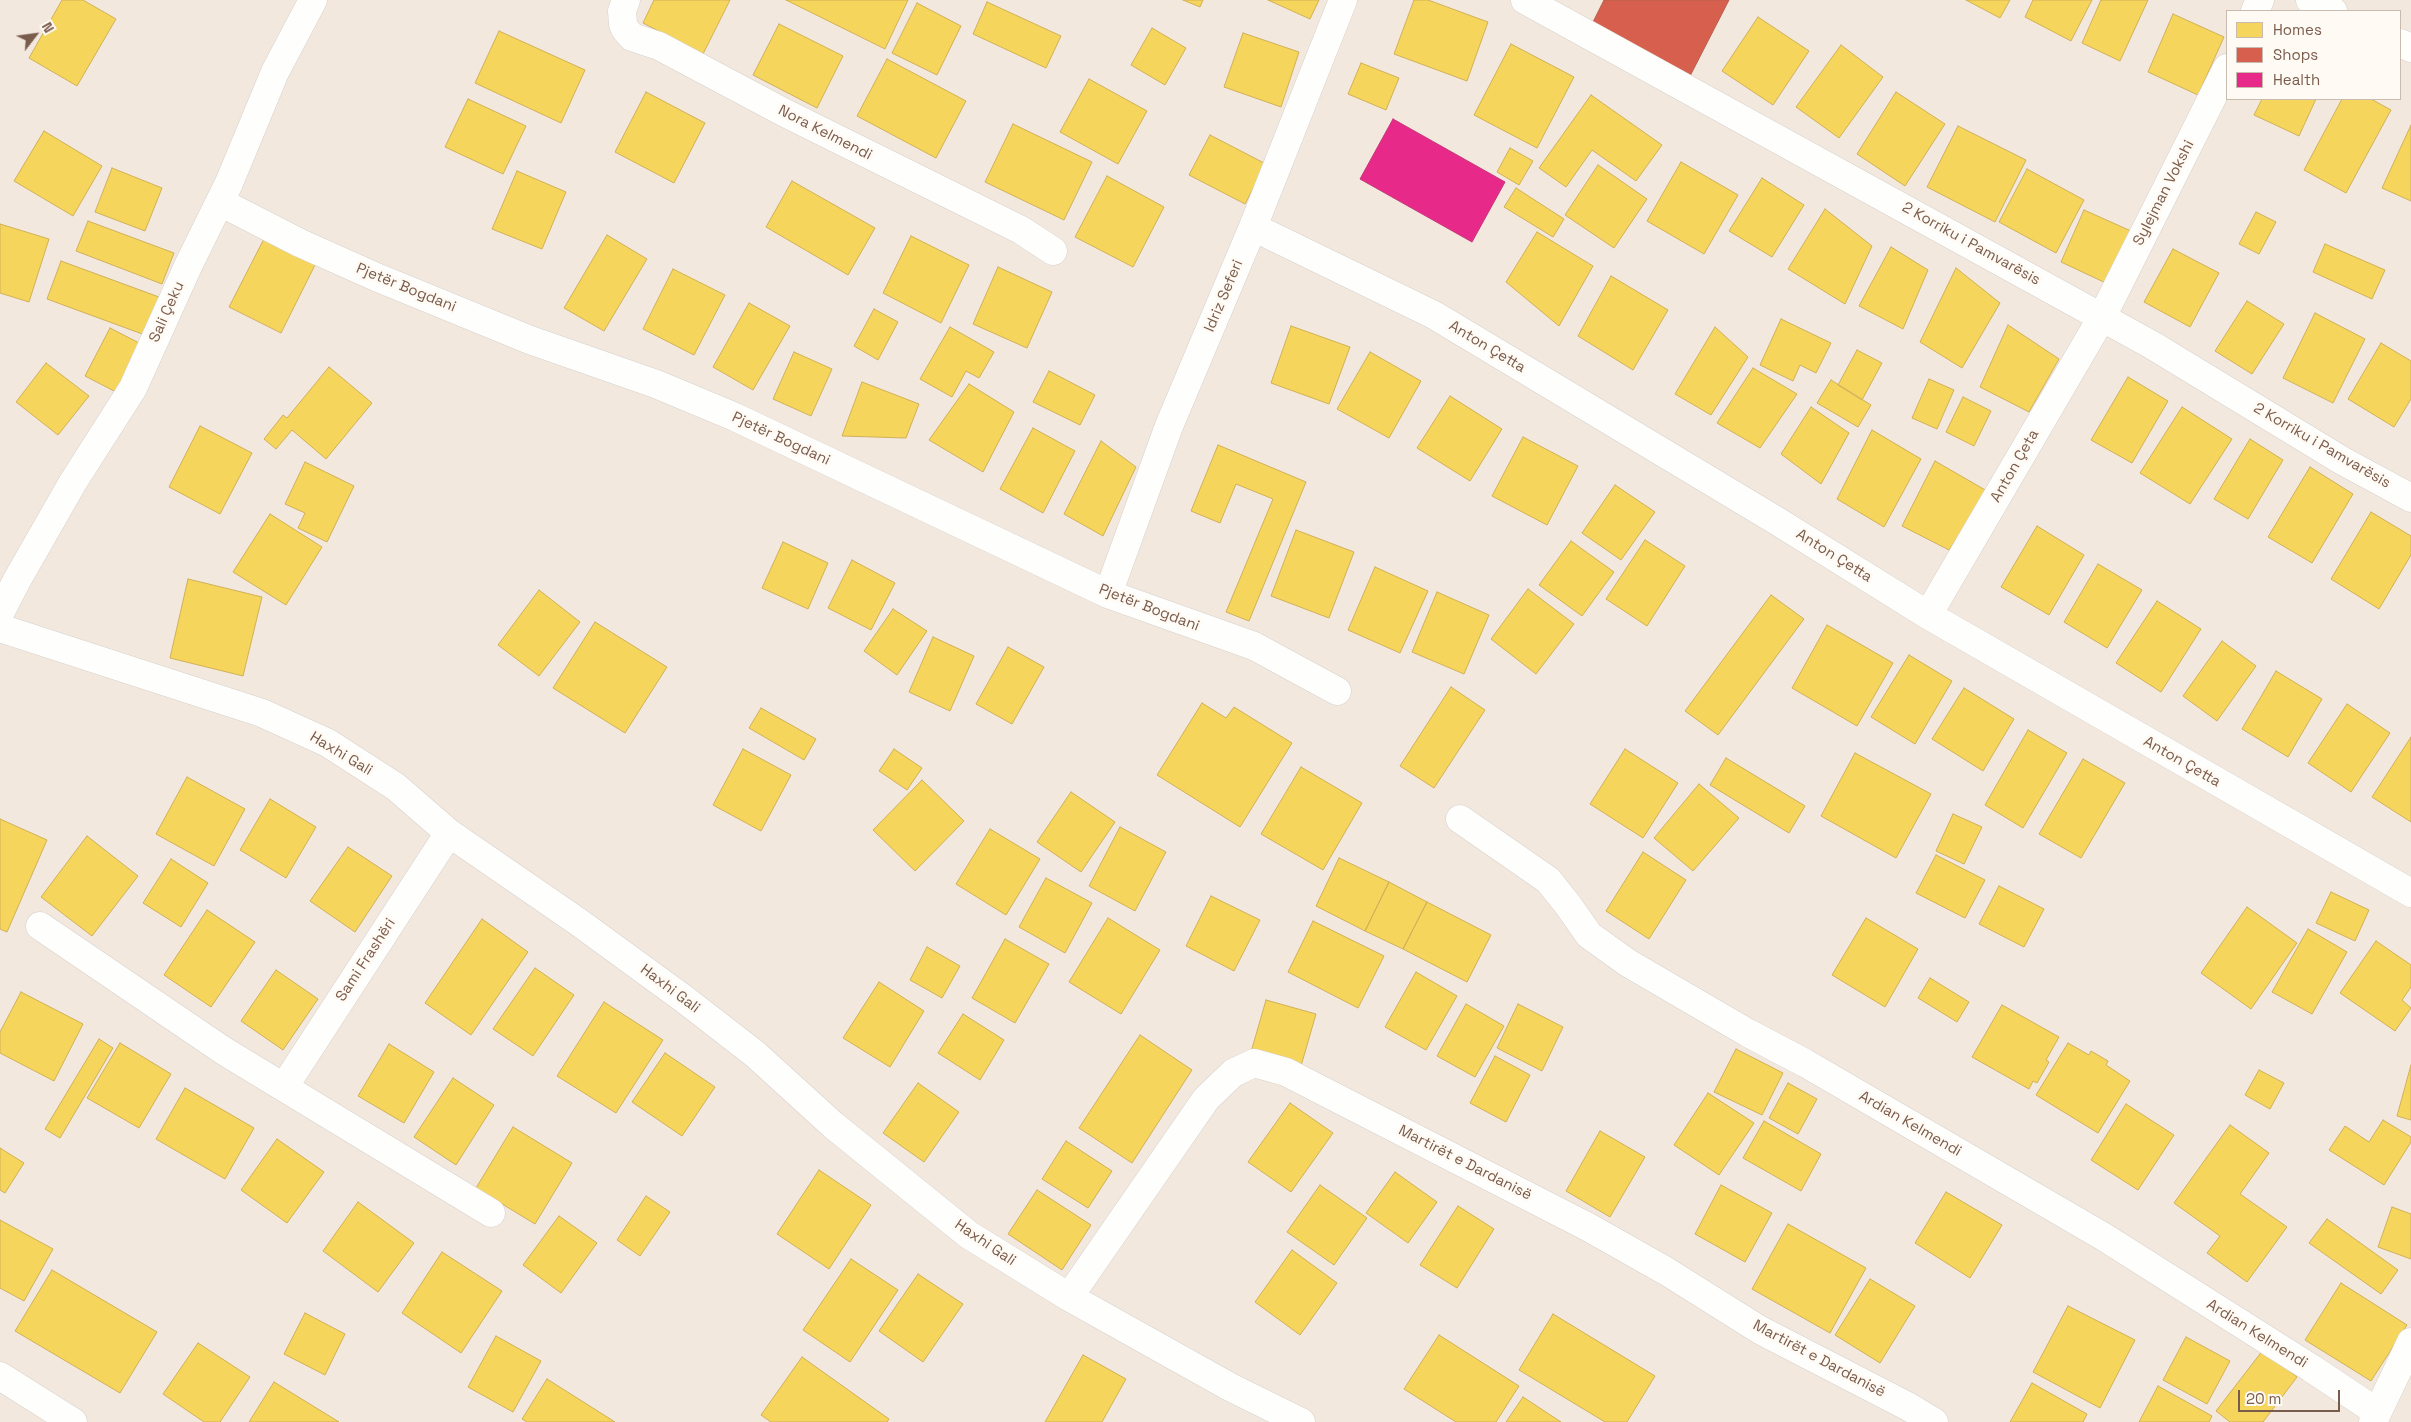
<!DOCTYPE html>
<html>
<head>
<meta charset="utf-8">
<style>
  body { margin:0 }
  #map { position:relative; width:2411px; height:1422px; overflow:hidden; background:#f9f5f0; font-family:"Space Grotesk",sans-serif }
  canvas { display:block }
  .legend { position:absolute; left:2226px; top:10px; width:175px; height:90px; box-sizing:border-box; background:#fffaf3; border:1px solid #cabbb1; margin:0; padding:6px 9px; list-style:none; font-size:15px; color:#7a5c4d }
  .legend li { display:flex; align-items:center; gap:10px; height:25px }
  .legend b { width:25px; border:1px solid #cabbb1 }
  .north { position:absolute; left:10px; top:10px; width:50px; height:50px; -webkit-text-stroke:4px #fffaf3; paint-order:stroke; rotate:60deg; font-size:14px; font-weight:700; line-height:20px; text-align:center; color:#7a5c4d }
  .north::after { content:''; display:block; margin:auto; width:18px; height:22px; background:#7a5c4d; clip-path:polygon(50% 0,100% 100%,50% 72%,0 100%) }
  .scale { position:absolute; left:2238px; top:1390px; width:102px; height:22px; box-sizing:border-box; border:2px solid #7a5c4d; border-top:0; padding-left:6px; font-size:15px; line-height:18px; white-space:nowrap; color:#7a5c4d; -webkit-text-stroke:4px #fffaf3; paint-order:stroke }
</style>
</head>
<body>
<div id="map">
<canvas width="2411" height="1422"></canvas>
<ul class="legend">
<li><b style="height:14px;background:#f6d55c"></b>Homes</li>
<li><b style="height:14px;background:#d6604d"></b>Shops</li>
<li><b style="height:14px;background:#e7298a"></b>Health</li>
</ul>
<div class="north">N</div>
<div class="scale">20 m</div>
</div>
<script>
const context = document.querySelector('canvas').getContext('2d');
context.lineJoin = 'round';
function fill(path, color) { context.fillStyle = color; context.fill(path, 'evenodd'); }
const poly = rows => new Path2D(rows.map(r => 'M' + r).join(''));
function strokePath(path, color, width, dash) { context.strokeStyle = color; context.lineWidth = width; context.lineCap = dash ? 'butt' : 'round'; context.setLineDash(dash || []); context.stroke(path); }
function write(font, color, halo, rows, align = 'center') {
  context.font = font + ' "Space Grotesk",sans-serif'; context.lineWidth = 5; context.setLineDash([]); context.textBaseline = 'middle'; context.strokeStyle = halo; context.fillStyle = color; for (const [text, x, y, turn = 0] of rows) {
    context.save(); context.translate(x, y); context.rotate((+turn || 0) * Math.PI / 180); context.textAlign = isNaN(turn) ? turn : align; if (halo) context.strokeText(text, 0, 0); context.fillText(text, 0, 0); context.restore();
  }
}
const residential = poly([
  [0,0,2411,0,2411,1422,0,1422],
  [2227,11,2400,11,2400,99,2227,99]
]);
const homes = poly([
  [62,0,83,0,116,19,77,86,29,58,62,0],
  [654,0,730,0,703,54,643,23,654,0],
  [786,0,908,0,885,49,786,0],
  [1183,0,1203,0,1200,7,1183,0],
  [1268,0,1319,0,1310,19,1268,0],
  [1414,0,1428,0,1488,22,1467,81,1394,54,1414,0],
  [1966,0,2010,0,2000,18,1966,0],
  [2033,0,2092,0,2071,41,2025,17,2033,0],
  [2101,0,2148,0,2120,61,2082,43,2101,0],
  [987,2,1061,36,1046,68,973,34,987,2],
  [917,3,961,26,937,75,892,53,917,3],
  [2173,14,2224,37,2198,95,2148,72,2173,14],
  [1758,17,1809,51,1773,105,1722,71,1758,17],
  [779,24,843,56,817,108,753,75,779,24],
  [1152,28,1186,48,1165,85,1131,65,1152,28],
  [499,31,585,70,561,123,475,83,499,31],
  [1243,33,1299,52,1281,107,1224,87,1243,33],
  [1511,44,1574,77,1537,148,1474,115,1511,44],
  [1841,45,1883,77,1839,138,1796,107,1841,45],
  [887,59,966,101,936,158,857,116,887,59],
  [1361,63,1399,78,1386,110,1348,94,1361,63],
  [1089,79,1147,111,1118,164,1060,132,1089,79],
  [646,92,705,123,674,183,615,152,646,92],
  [1896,92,1945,124,1905,186,1857,154,1896,92],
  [1591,95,1662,145,1636,181,1592,150,1566,187,1539,168,1591,95],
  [468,99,526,126,503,174,445,147,468,99],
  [2262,99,2316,99,2299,136,2254,115,2262,99],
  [2342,99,2371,99,2391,110,2346,193,2304,170,2342,99],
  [1013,124,1092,162,1064,220,985,182,1013,124],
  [2411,125,2411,201,2382,188,2411,125],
  [1958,126,2026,160,1995,222,1927,187,1958,126],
  [44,131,102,166,73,216,14,181,44,131],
  [1210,135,1266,164,1245,204,1189,175,1210,135],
  [1510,148,1533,161,1519,185,1497,172,1510,148],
  [1681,162,1738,195,1704,254,1647,221,1681,162],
  [1598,165,1647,199,1614,248,1565,215,1598,165],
  [112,168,162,188,145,231,95,212,112,168],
  [2027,169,2084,200,2056,253,1999,222,2027,169],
  [517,171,566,192,542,249,492,229,517,171],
  [1107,176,1164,207,1133,267,1075,237,1107,176],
  [1762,178,1804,205,1772,257,1729,231,1762,178],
  [792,181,875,228,848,275,766,227,792,181],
  [1516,188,1564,219,1553,237,1504,207,1516,188],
  [1825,209,1872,246,1845,304,1788,269,1825,209],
  [2084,210,2131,231,2108,284,2061,262,2084,210],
  [2256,212,2276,222,2259,254,2239,244,2256,212],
  [88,221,174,253,162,284,76,251,88,221],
  [0,224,49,239,29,302,0,293,0,224],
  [1537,232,1593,266,1559,326,1506,282,1537,232],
  [267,233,318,259,281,333,229,307,267,233],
  [607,235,647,259,604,331,564,308,607,235],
  [911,236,969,265,941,323,883,293,911,236],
  [2325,244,2385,270,2372,299,2313,272,2325,244],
  [1891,247,1928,270,1903,329,1859,306,1891,247],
  [2173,249,2219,273,2190,327,2144,302,2173,249],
  [61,261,159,297,145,335,47,299,61,261],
  [998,267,1052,292,1027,348,973,324,998,267],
  [1956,268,2000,303,1962,368,1920,342,1956,268],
  [673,269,725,295,694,355,643,329,673,269],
  [1611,276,1668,310,1633,370,1578,336,1611,276],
  [2247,301,2284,324,2252,374,2215,351,2247,301],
  [749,303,790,326,753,390,713,367,749,303],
  [874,309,898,322,878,360,854,346,874,309],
  [2315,313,2365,339,2333,403,2283,378,2315,313],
  [1781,319,1831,343,1816,373,1800,365,1793,381,1760,365,1781,319],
  [2008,325,2059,359,2029,412,1980,387,2008,325],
  [1291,326,1350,347,1329,404,1271,383,1291,326],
  [950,327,994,352,979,378,966,371,952,397,920,379,950,327],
  [1715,327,1748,357,1711,415,1675,394,1715,327],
  [110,328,143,345,118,393,85,376,110,328],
  [2381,343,2411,361,2411,399,2394,427,2348,399,2381,343],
  [1857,350,1882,363,1862,400,1838,385,1857,350],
  [794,352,832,369,811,416,773,399,794,352],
  [1370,352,1421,381,1389,438,1337,409,1370,352],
  [46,363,89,396,58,435,16,402,46,363],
  [329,367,372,403,326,459,292,430,276,449,264,439,283,415,287,418,329,367],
  [1753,368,1797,394,1760,448,1717,423,1753,368],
  [1049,371,1095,395,1080,425,1033,402,1049,371],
  [2128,377,2168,401,2132,463,2091,440,2128,377],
  [1929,379,1954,390,1937,429,1912,418,1929,379],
  [1831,380,1871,405,1858,427,1817,403,1831,380],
  [862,382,919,404,906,438,842,436,862,382],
  [969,384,1014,412,983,472,929,440,969,384],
  [1450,396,1502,429,1470,481,1417,448,1450,396],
  [1963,397,1991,411,1974,446,1946,432,1963,397],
  [1811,407,1849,433,1821,484,1781,454,1811,407],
  [2182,407,2232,439,2190,504,2140,473,2182,407],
  [200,426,252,453,220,514,169,487,200,426],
  [1033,428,1075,451,1043,513,1000,489,1033,428],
  [1872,430,1921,459,1884,527,1837,499,1872,430],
  [1523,437,1578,466,1547,525,1492,496,1523,437],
  [2250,439,2283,460,2248,519,2214,499,2250,439],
  [1101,441,1136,467,1103,536,1064,514,1101,441],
  [1218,445,1306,482,1249,621,1226,612,1273,499,1236,484,1220,523,1191,511,1218,445],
  [1935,461,1987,491,1949,550,1902,526,1935,461],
  [305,462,354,486,327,542,298,528,305,513,285,504,305,462],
  [2310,467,2353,494,2312,563,2268,537,2310,467],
  [1615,485,1655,512,1621,560,1582,533,1615,485],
  [2371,512,2411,536,2411,555,2379,609,2331,579,2371,512],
  [270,514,322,547,286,605,233,572,270,514],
  [2037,526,2084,555,2049,615,2001,587,2037,526],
  [1296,530,1354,552,1329,618,1271,596,1296,530],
  [1645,540,1685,566,1647,626,1606,599,1645,540],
  [1571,541,1614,572,1582,616,1539,585,1571,541],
  [783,542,828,563,808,609,762,588,783,542],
  [852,560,895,583,871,630,828,608,852,560],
  [2098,564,2142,590,2107,648,2064,622,2098,564],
  [1375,567,1428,591,1400,653,1348,630,1375,567],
  [188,579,262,597,243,676,170,658,188,579],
  [1528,589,1574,624,1536,674,1491,639,1528,589],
  [539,590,580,622,539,676,498,645,539,590],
  [1437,592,1489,615,1464,674,1412,652,1437,592],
  [1771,595,1804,619,1718,735,1685,711,1771,595],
  [2157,601,2201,629,2161,692,2116,663,2157,601],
  [893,609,927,631,897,675,864,651,893,609],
  [595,622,667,667,625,733,553,688,595,622],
  [1827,625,1893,663,1857,726,1792,688,1827,625],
  [933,637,974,656,950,711,909,692,933,637],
  [2222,641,2256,666,2217,721,2183,696,2222,641],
  [1008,647,1044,667,1012,724,976,704,1008,647],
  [1909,655,1952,681,1915,744,1871,717,1909,655],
  [2276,671,2322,699,2288,757,2242,729,2276,671],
  [1451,687,1485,710,1434,788,1400,766,1451,687],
  [1964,688,2014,719,1983,771,1932,739,1964,688],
  [1202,703,1226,718,1234,707,1292,743,1240,827,1157,775,1202,703],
  [2347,704,2390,733,2351,792,2308,763,2347,704],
  [761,708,816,739,804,760,749,728,761,708],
  [2028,730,2067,753,2023,828,1985,805,2028,730],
  [2411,737,2411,822,2372,797,2411,737],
  [743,749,791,775,761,831,713,805,743,749],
  [894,749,922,768,907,790,879,771,894,749],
  [1625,749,1678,783,1643,838,1590,804,1625,749],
  [1855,753,1931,794,1896,858,1821,816,1855,753],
  [1726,758,1805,806,1789,833,1710,785,1726,758],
  [2083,759,2125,783,2081,858,2039,834,2083,759],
  [1301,767,1362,803,1323,870,1261,834,1301,767],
  [187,777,245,809,214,866,156,834,187,777],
  [922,780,964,821,915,871,873,830,922,780],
  [1699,784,1739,818,1693,871,1654,838,1699,784],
  [1071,792,1115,822,1081,872,1037,842,1071,792],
  [270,799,316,827,286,878,240,850,270,799],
  [1953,814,1982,827,1964,864,1936,851,1953,814],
  [0,819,47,840,7,932,0,929,0,819],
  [1120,827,1166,852,1135,911,1089,886,1120,827],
  [990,829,1040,859,1006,915,956,884,990,829],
  [87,836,138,876,92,936,41,897,87,836],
  [348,847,392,876,355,932,310,901,348,847],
  [1643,852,1686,880,1649,939,1606,911,1643,852],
  [1936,855,1985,880,1965,918,1916,893,1936,855],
  [1339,858,1389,882,1365,931,1316,906,1339,858],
  [171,859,208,883,181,927,143,903,171,859],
  [1046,878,1092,903,1065,953,1019,927,1046,878],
  [1389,882,1427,902,1403,949,1365,931,1389,882],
  [1999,886,2044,909,2024,947,1979,924,1999,886],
  [2331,892,2369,910,2355,941,2316,923,2331,892],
  [1211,896,1260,920,1234,971,1186,946,1211,896],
  [1427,902,1491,935,1467,982,1403,949,1427,902],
  [2247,907,2297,943,2251,1009,2201,973,2247,907],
  [207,910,255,942,211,1007,164,975,207,910],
  [1108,918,1160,950,1121,1014,1069,982,1108,918],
  [1866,918,1918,949,1885,1007,1832,975,1866,918],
  [482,919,528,952,471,1035,425,1003,482,919],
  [1313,921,1384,956,1358,1008,1288,972,1313,921],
  [2308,929,2347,952,2312,1014,2272,992,2308,929],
  [1005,939,1049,964,1015,1023,972,998,1005,939],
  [2376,941,2411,965,2411,987,2402,1000,2411,1008,2395,1031,2340,993,2376,941],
  [927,947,960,966,942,998,910,980,927,947],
  [535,968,574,995,533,1056,493,1029,535,968],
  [276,970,318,999,283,1050,241,1021,276,970],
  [1416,972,1457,996,1426,1050,1385,1027,1416,972],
  [1930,978,1969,1002,1957,1022,1918,998,1930,978],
  [879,982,924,1011,890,1067,843,1038,879,982],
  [21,992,83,1024,54,1081,0,1053,0,1032,21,992],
  [1266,1000,1316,1014,1301,1066,1251,1052,1266,1000],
  [604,1002,663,1040,616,1113,557,1076,604,1002],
  [1466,1004,1504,1026,1475,1077,1437,1056,1466,1004],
  [1518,1004,1563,1027,1542,1071,1497,1048,1518,1004],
  [2002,1005,2059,1037,2046,1060,2049,1062,2037,1083,2033,1081,2029,1089,1972,1057,2002,1005],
  [963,1014,1004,1040,980,1080,938,1053,963,1014],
  [1140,1035,1192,1070,1132,1163,1079,1128,1140,1035],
  [99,1039,113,1048,60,1138,45,1129,99,1039],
  [120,1043,171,1074,139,1128,87,1098,120,1043],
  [2068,1043,2089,1055,2091,1051,2108,1061,2106,1065,2130,1081,2098,1133,2036,1095,2068,1043],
  [389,1044,434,1072,404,1123,358,1096,389,1044],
  [1736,1049,1783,1073,1762,1115,1714,1092,1736,1049],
  [665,1053,715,1087,682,1136,632,1102,665,1053],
  [1495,1056,1530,1075,1506,1122,1470,1103,1495,1056],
  [2411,1065,2411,1120,2397,1116,2411,1065],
  [2259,1070,2284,1083,2270,1109,2245,1095,2259,1070],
  [453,1078,494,1105,456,1165,414,1137,453,1078],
  [918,1083,959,1112,924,1162,883,1133,918,1083],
  [1788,1083,1817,1099,1798,1134,1769,1118,1788,1083],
  [185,1088,254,1128,225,1179,156,1139,185,1088],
  [1708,1093,1754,1123,1719,1175,1674,1145,1708,1093],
  [1290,1103,1333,1133,1291,1192,1248,1162,1290,1103],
  [2126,1104,2174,1135,2138,1190,2091,1160,2126,1104],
  [2383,1120,2411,1137,2411,1142,2384,1185,2329,1150,2345,1126,2369,1142,2383,1120],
  [1764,1121,1821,1154,1801,1191,1743,1158,1764,1121],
  [2230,1125,2269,1153,2240,1194,2287,1227,2247,1282,2207,1253,2220,1236,2174,1203,2230,1125],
  [513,1127,572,1163,535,1224,476,1188,513,1127],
  [1600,1131,1645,1157,1610,1217,1566,1191,1600,1131],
  [277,1139,324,1172,287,1223,241,1190,277,1139],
  [1066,1141,1112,1171,1088,1208,1042,1179,1066,1141],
  [0,1148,24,1163,5,1193,0,1190,0,1148],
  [819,1170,871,1205,829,1269,777,1234,819,1170],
  [1395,1172,1437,1202,1408,1243,1366,1213,1395,1172],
  [1320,1185,1367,1218,1334,1265,1287,1232,1320,1185],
  [1721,1185,1772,1213,1745,1262,1695,1234,1721,1185],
  [1037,1190,1091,1225,1062,1270,1008,1234,1037,1190],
  [1946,1192,2002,1225,1970,1278,1915,1243,1946,1192],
  [646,1196,670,1212,640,1256,617,1240,646,1196],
  [358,1202,414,1243,378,1292,323,1251,358,1202],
  [1458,1206,1494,1229,1457,1288,1420,1265,1458,1206],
  [2392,1207,2411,1214,2411,1259,2378,1247,2392,1207],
  [559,1216,597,1243,561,1293,523,1265,559,1216],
  [2327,1219,2398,1270,2381,1294,2309,1243,2327,1219],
  [0,1220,53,1249,24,1301,0,1288,0,1220],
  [1788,1224,1866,1268,1830,1333,1752,1289,1788,1224],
  [1292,1250,1337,1283,1300,1335,1255,1302,1292,1250],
  [442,1252,502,1291,461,1353,402,1313,442,1252],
  [851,1259,898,1290,850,1362,803,1330,851,1259],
  [52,1270,157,1332,120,1393,15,1331,52,1270],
  [918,1274,963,1304,923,1362,879,1331,918,1274],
  [1870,1279,1915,1306,1880,1363,1835,1335,1870,1279],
  [2341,1283,2407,1325,2371,1381,2305,1340,2341,1283],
  [2068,1306,2135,1340,2100,1408,2033,1372,2068,1306],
  [305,1313,345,1334,325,1375,284,1354,305,1313],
  [1553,1314,1655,1376,1627,1422,1605,1422,1519,1370,1553,1314],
  [1439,1335,1519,1386,1496,1422,1456,1422,1404,1389,1439,1335],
  [496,1336,541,1361,513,1412,468,1387,496,1336],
  [2186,1337,2230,1361,2207,1404,2163,1380,2186,1337],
  [198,1343,250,1377,220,1422,204,1422,163,1394,198,1343],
  [2263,1350,2297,1377,2263,1422,2230,1422,2216,1411,2263,1350],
  [1083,1355,1126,1379,1102,1422,1045,1422,1083,1355],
  [802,1357,889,1419,887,1422,771,1422,761,1415,802,1357],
  [547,1379,615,1422,527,1422,522,1419,547,1379],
  [274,1382,339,1422,249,1422,274,1382],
  [2032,1383,2087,1414,2083,1422,2010,1422,2032,1383],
  [2158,1386,2212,1416,2209,1422,2139,1422,2158,1386],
  [1523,1397,1561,1422,1506,1422,1523,1397]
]);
const shops = poly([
  [1604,0,1729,0,1689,78,1590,28,1604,0]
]);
const health = poly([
  [1393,119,1505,182,1472,242,1360,179,1393,119]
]);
const minor = poly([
  [626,0,622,11,623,24,625,29,632,37,659,46,785,113,1021,230,1053,251],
  [1525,0,2152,345,2341,460,2411,498],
  [2310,0,2333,11],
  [2255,11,2260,0],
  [2400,43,2411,48],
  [220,202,300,243,376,277,530,340,656,384,735,417,1108,594,1254,646,1337,691],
  [1253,227,1434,315,1777,521,1928,615,2411,893],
  [1108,594,1169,426,1253,227,1343,0],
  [0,613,17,580,73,482,133,388,189,264,229,183,275,72,313,0],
  [1928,615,2102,317,2227,68],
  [0,628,262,713,328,743,396,787,449,833,577,921,684,999,755,1054,833,1125,969,1235,1069,1297,1230,1387,1301,1422],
  [1460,819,1548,880,1568,905,1589,935,1628,963,1748,1033,1805,1063,2104,1237,2311,1368,2377,1412],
  [40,926,224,1051,491,1213],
  [284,1087,449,833],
  [1069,1297,1206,1099,1233,1073,1254,1063,1286,1072,1588,1227,1666,1271,1760,1330,1909,1407,1934,1422],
  [0,1376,73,1422],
  [2373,1422,2411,1342]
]);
const streetNames = [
  ["Nora Kelmendi",825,133,27],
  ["Sylejman Vokshi",2164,193,-63],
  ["2 Korriku i Pamvarësis",1971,244,29],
  ["Pjetër Bogdani",406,288,22],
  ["Idriz Seferi",1224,296,-67],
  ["Sali Çeku",167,312,-66],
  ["Anton Çetta",1487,347,31],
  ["Pjetër Bogdani",781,439,25],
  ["2 Korriku i Pamvarësis",2322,446,30],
  ["Anton Çeta",2015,466,-60],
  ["Anton Çetta",1834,556,32],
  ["Pjetër Bogdani",1149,608,21],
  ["Haxhi Gali",341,754,31],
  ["Anton Çetta",2182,762,30],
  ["Sami Frashëri",366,960,-57],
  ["Haxhi Gali",670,989,37],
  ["Ardian Kelmendi",1910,1124,30],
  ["Martirët e Dardanisë",1465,1163,27],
  ["Haxhi Gali",985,1243,34],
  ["Ardian Kelmendi",2257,1334,32],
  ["Martirët e Dardanisë",1819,1359,28]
];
fill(residential, '#f2e8de');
fill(homes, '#f6d55c');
strokePath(homes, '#d1b158', 1);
fill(shops, '#d6604d');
strokePath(shops, '#ba5f4d', 1);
fill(health, '#e7298a');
strokePath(health, '#c63878', 1);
strokePath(minor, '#d7d1cb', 29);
strokePath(minor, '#fefefd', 28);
write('15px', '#7a5c4d', '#fffaf3', streetNames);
</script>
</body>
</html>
